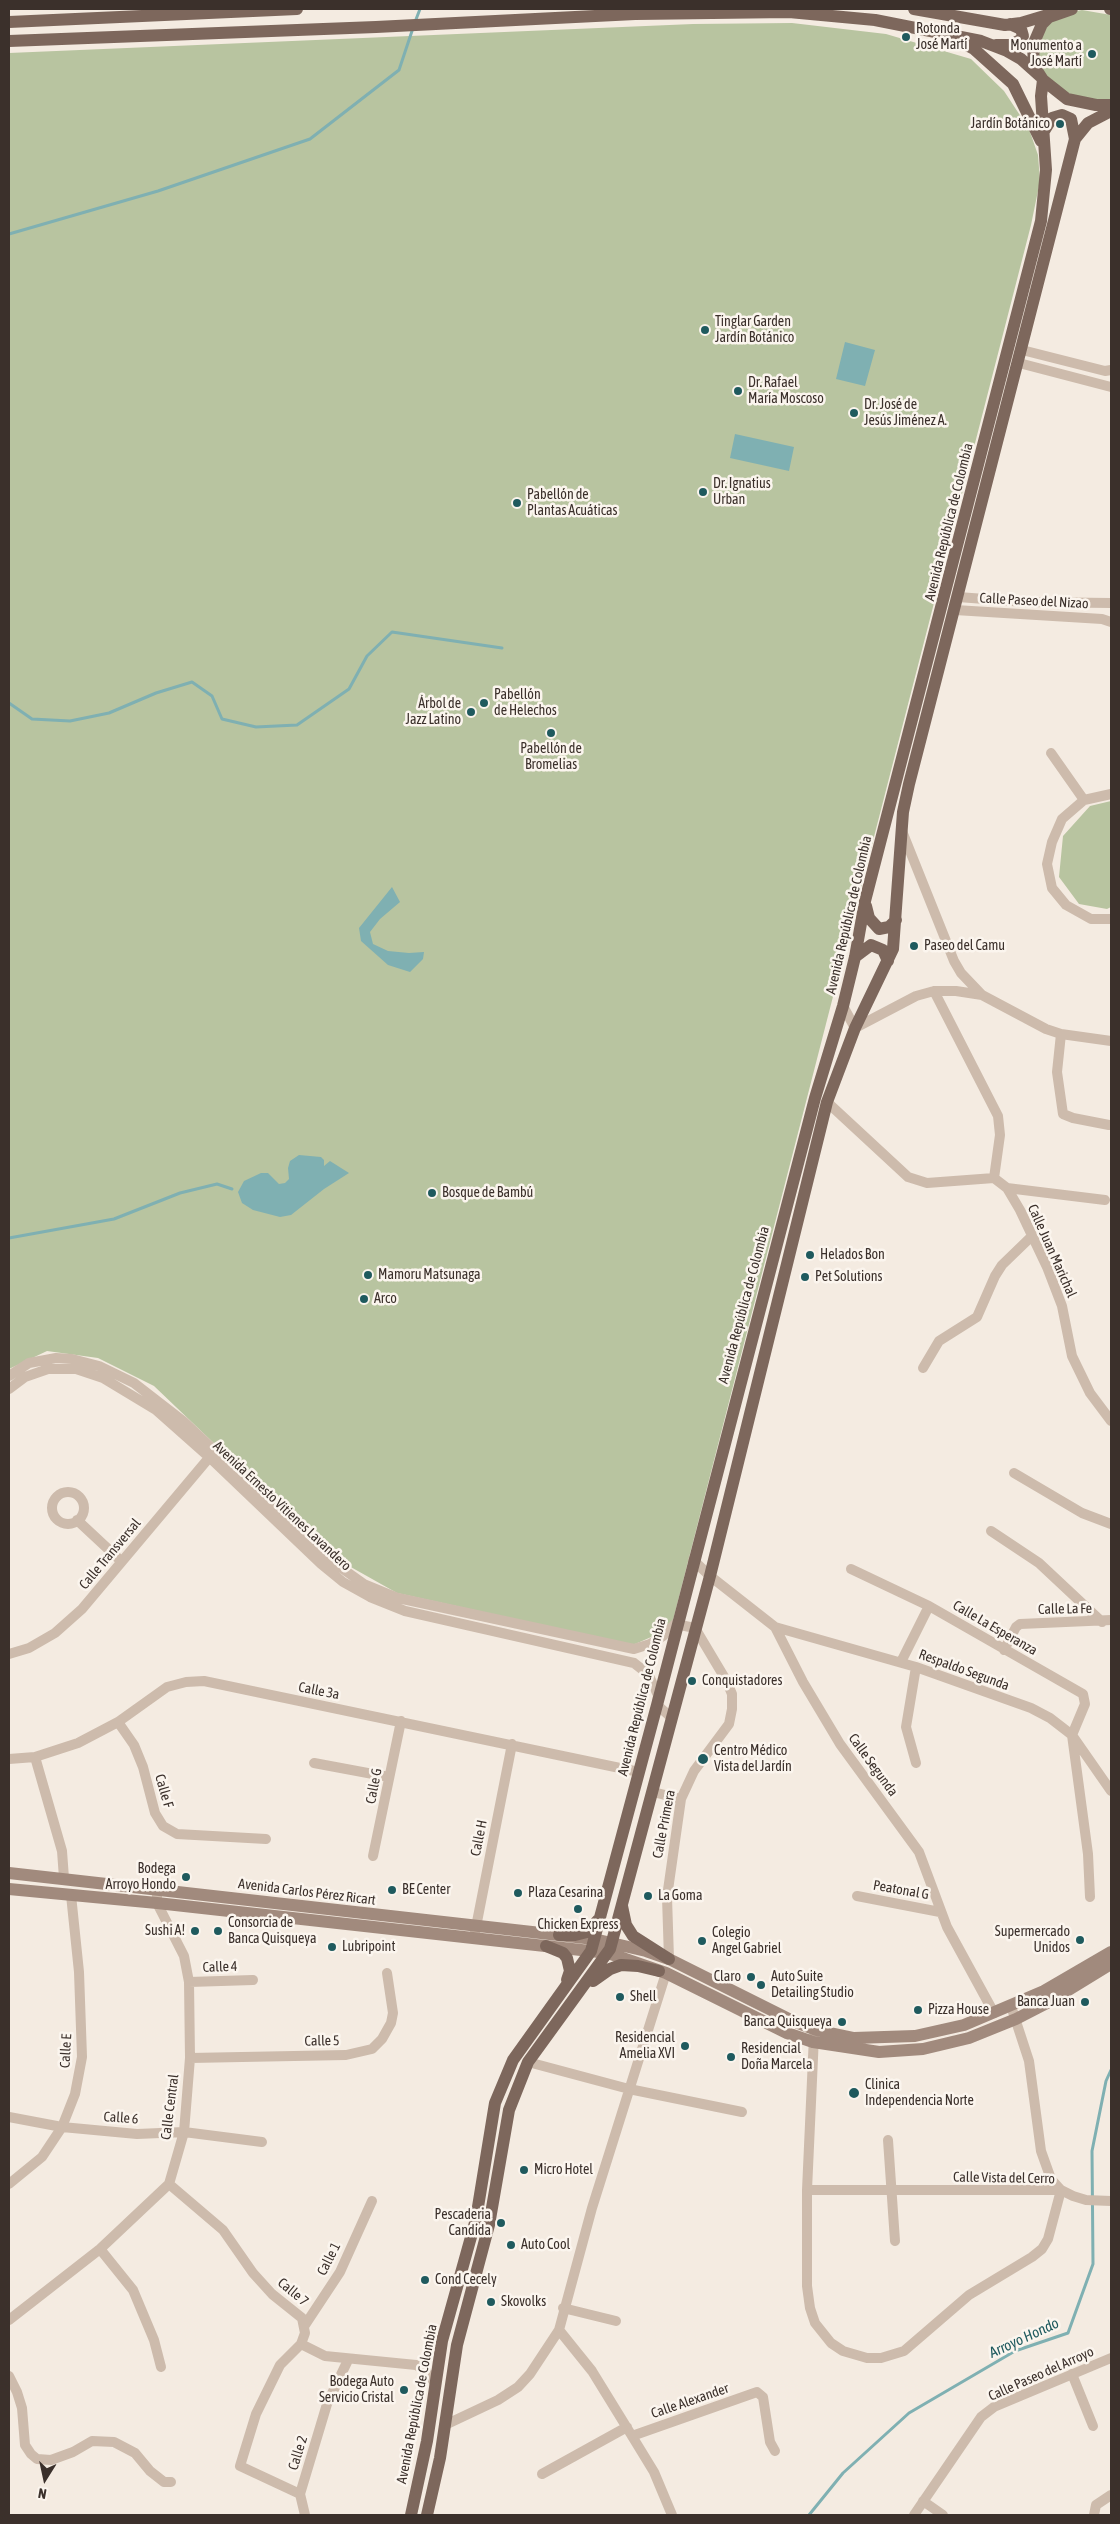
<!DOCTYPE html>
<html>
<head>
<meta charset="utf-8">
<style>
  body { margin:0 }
  #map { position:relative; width:1120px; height:2524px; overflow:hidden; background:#f4ebe1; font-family:"Asap Condensed",sans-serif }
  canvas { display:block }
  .frame { position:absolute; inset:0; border:10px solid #3b302b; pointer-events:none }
  .north { position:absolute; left:20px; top:2454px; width:50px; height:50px; -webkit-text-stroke:4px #fbf5ee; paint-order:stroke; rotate:190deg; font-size:14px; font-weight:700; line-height:20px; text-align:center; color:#3b302b }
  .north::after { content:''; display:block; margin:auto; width:18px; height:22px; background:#3b302b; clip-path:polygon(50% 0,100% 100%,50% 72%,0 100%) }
</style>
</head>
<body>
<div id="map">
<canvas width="1120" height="2524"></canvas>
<div class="frame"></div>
<div class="north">N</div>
</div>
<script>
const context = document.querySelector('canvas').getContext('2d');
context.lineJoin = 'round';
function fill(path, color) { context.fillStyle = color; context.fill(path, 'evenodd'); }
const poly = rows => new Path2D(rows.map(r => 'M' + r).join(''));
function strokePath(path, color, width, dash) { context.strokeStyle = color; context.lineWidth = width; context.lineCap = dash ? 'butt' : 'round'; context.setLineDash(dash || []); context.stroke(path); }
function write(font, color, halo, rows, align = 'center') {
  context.font = font + ' "Asap Condensed",sans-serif'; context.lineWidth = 5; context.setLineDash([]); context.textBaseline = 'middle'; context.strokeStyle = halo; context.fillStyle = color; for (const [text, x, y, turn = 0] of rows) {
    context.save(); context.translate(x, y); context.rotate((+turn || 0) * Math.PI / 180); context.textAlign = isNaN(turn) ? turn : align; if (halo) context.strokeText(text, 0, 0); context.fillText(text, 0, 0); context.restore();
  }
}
const green = poly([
  [1082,10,1111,15,1111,100,1083,99,1063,91,1047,78,1038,61,1038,43,1050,21,1062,14],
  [792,23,886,34,971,59,1004,91,1029,129,1038,155,1040,181,1031,225,673,1620,658,1634,633,1645,397,1593,333,1557,154,1386,98,1358,47,1351,9,1369,9,53,693,24],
  [1111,801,1111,907,1107,909,1079,904,1059,877,1063,836,1090,806]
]);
const water = poly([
  [845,342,875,350,865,386,836,379],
  [735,434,794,447,789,471,730,458],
  [392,887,400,902,380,919,370,932,373,944,388,951,409,953,424,952,423,959,410,972,388,965,361,941,359,928],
  [299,1155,321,1157,324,1160,324,1166,330,1161,349,1173,324,1189,291,1215,280,1217,253,1210,242,1203,238,1192,244,1181,261,1173,268,1173,279,1184,285,1183,289,1179,288,1168,290,1161]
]);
const stream = poly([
  [415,22,420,9],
  [9,234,158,191,310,139,399,70,413,28],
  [9,703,32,719,70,721,109,713,156,693,192,682,212,696,222,719,256,727,297,725,349,689,367,656,392,632,502,648],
  [9,1238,114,1219,180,1193,217,1184,232,1189],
  [809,2515,843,2473,909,2413,1015,2351,1068,2333,1093,2264,1092,2151,1106,2081,1111,2070]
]);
const minor = poly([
  [1022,350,1105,371,1111,370],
  [1019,363,1111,387],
  [958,597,1025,602,1111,603],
  [955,610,1102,619,1111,622],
  [1051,753,1084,800],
  [1111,794,1084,800,1062,819,1052,842,1047,864,1052,888,1066,905,1091,919,1111,919],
  [902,831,954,961,961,973,982,995],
  [934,991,998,1116,1000,1135,994,1178],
  [843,1006,855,1028,916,996,934,991,956,991,982,995,1046,1029,1061,1034,1111,1041],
  [1061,1034,1057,1072,1063,1114,1073,1118,1109,1125],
  [827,1102,908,1177,927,1183,994,1178],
  [994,1178,1007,1188,1020,1210,1047,1267,1062,1306,1072,1356,1090,1393,1111,1421],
  [1007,1188,1105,1200],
  [923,1368,939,1341,977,1317,995,1276,1002,1265,1032,1236],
  [9,1376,29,1363,56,1358,72,1359,99,1366,134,1383,183,1421,333,1562,364,1584,398,1598,634,1649,650,1644,663,1636,675,1624,695,1628,726,1680,732,1694,732,1709,729,1724,694,1771,681,1799,667,1897,669,1959],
  [9,1389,25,1377,48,1369,76,1369,103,1378,156,1410,209,1457,321,1564,343,1582,370,1597,405,1611,634,1663,648,1674,658,1695,657,1705,672,1718],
  [1014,1473,1082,1513,1111,1524],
  '52 1508a16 16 0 1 1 32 0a16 16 0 1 1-32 0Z',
  [77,1520,121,1561],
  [991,1531,1039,1563,1102,1622],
  [693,1560,710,1576,775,1627,803,1682,840,1744,919,1852,947,1927,994,2013],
  [851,1569,929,1606,1083,1694,1085,1704,1072,1735,1088,1854,1090,1897],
  [775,1627,916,1667,1031,1708,1050,1718,1072,1735,1111,1791],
  [1004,1650,1016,1627,1020,1624,1111,1620],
  [9,1654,29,1648,55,1633,82,1609,213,1453],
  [901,1662,929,1606],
  [916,1667,906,1727,916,1763],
  [118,1722,134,1745,143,1767,155,1813,163,1826,177,1834,266,1839],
  [35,1757,62,1851,64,1878],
  [9,1759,35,1757,78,1743,118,1722,167,1687,186,1682,204,1681,639,1772],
  [314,1763,389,1777],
  [653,1792,681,1799],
  [373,1856,401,1721],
  [857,1896,940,1912],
  [475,1932,512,1744],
  [189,1982,253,1980],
  [1011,2006,1029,2061,1041,2151,1051,2179,1061,2190,1073,2196,1086,2200,1111,2201],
  [814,2036,807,2190,807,2286,810,2308,815,2323,831,2343,843,2351,867,2358,881,2358,904,2351,969,2295,1032,2257,1042,2249,1048,2239,1061,2190],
  [190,2058,346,2055,372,2049,382,2039,391,2023,393,2013,387,1973],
  [528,2062,629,2089,742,2112],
  [9,2117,62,2127,137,2134,184,2132,262,2142],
  [888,2140,895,2241],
  [9,2184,42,2157,62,2127,75,2094,82,2057,79,1972,71,1895],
  [169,2184,223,2230,253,2273,272,2294,302,2318,305,2333,301,2344,280,2365,256,2414,240,2466,300,2494],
  [807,2190,1061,2190],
  [100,2249,133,2290,154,2340,161,2367],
  [563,2308,616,2321],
  [9,2320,100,2249,169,2184,184,2132,190,2058,189,1982,184,1956,157,1903,157,1889],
  [305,2325,340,2272,372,2201],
  [559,2330,592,2371,632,2436,654,2472,672,2515],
  [301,2344,325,2356,416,2365,426,2371,435,2383],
  [1072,2374,1093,2426],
  [9,2376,17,2392,22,2408,25,2445,31,2454,37,2459,51,2460,73,2452,92,2441,114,2442,135,2453,150,2471,164,2482,171,2482],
  [445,2425,498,2400,518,2387,530,2374,559,2330,592,2208,666,1973],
  [632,2436,757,2392,763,2397,770,2442,775,2451],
  [542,2474,627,2427],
  [923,2501,943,2515],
  [305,2515,300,2494,327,2404,348,2360],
  [914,2515,981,2417,994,2407,1111,2358],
  [1094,2515,1096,2505,1111,2495]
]);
const secondary = poly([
  [9,1873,594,1939,646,1951,669,1959,795,2022,816,2030,854,2038,915,2036,964,2025,1044,1991,1111,1952],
  [9,1889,157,1903,608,1953,666,1973,787,2033,813,2042,879,2052,923,2049,969,2038,1016,2019,1049,2002,1111,1964]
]);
const primary = poly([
  [914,9,1005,25,1021,23,1051,14],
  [1072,9,1049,17,1042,24,1033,45,1034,66,1043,80,1067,99,1096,105,1111,105],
  [1110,9,1111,9],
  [9,22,297,9],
  [957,40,974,49,1013,84,1041,141],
  [9,41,376,27,635,14,789,12,875,20,981,41,1007,51,1021,59,1040,76],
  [996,45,1010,45,1020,40,1023,36,1021,29,1010,24],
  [1044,131,1052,118,1062,115,1071,119,1075,139],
  [866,906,869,918,879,929,889,927,896,920],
  [855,957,871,945,883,950,888,961],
  [622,1906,626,1925,633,1936,669,1959],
  [559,1935,575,1935,587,1932,598,1920],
  [546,1946,563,1953,567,1958,570,1971,567,1980],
  [593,1981,610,1969,621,1965,638,1966,659,1971],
  [411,2515,427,2441,442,2341,476,2219,495,2103,513,2060,591,1951,657,1705,815,1098,843,1006,855,957,865,901,1041,221,1046,170,1041,96,1043,80],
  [427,2515,440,2458,457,2345,489,2225,509,2110,528,2062,610,1949,710,1576,827,1102,855,1028,893,949,903,812,909,784,1075,139,1088,123,1111,111]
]);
const markers = [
  [906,37,5,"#1f5a5e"],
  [1092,54,5,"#1f5a5e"],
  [1060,124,5,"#1f5a5e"],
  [705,330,5,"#1f5a5e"],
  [738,391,5,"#1f5a5e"],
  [854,413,5,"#1f5a5e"],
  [703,492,5,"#1f5a5e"],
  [517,503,5,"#1f5a5e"],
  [484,703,5,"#1f5a5e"],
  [471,712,5,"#1f5a5e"],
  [551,733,5,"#1f5a5e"],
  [914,946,5,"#1f5a5e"],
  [432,1193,5,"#1f5a5e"],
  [810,1255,5,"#1f5a5e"],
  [368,1275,5,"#1f5a5e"],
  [805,1277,5,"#1f5a5e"],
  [364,1299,5,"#1f5a5e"],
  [692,1681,5,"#1f5a5e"],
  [703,1759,6,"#1f5a5e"],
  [186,1877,5,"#1f5a5e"],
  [392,1890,5,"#1f5a5e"],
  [518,1893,5,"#1f5a5e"],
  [648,1896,5,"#1f5a5e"],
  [578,1909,5,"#1f5a5e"],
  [195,1931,5,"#1f5a5e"],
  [218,1931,5,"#1f5a5e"],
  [1080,1940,5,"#1f5a5e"],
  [702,1941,5,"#1f5a5e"],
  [332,1947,5,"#1f5a5e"],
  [751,1977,5,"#1f5a5e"],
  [761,1985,5,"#1f5a5e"],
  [620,1997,5,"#1f5a5e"],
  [1085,2002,5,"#1f5a5e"],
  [918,2010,5,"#1f5a5e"],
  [842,2022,5,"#1f5a5e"],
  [685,2046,5,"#1f5a5e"],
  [731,2057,5,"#1f5a5e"],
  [854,2093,6,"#1f5a5e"],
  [524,2170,5,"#1f5a5e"],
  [501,2223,5,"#1f5a5e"],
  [511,2245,5,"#1f5a5e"],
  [425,2280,5,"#1f5a5e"],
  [491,2302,5,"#1f5a5e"],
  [404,2390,5,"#1f5a5e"]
];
const poiNames = [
  ["Rotonda",916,29],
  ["José Martí",916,45],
  ["Monumento a",1082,46,"right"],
  ["José Martí",1082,62,"right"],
  ["Jardín Botánico",1050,124,"right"],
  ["Tinglar Garden",715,322],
  ["Jardín Botánico",715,338],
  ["Dr. Rafael",748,383],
  ["María Moscoso",748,399],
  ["Dr. José de",864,405],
  ["Jesús Jiménez A.",864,421],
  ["Dr. Ignatius",713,484],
  ["Urban",713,500],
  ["Pabellón de",527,495],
  ["Plantas Acuáticas",527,511],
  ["Pabellón",494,695],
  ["de Helechos",494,711],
  ["Árbol de",461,704,"right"],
  ["Jazz Latino",461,720,"right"],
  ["Pabellón de",551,749,"center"],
  ["Bromelias",551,765,"center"],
  ["Paseo del Camu",924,946],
  ["Bosque de Bambú",442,1193],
  ["Helados Bon",820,1255],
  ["Mamoru Matsunaga",378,1275],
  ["Pet Solutions",815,1277],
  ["Arco",374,1299],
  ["Conquistadores",702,1681],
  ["Centro Médico",714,1751],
  ["Vista del Jardín",714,1767],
  ["Bodega",176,1869,"right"],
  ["Arroyo Hondo",176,1885,"right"],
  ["BE Center",402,1890],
  ["Plaza Cesarina",528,1893],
  ["La Goma",658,1896],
  ["Consorcia de",228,1923],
  ["Banca Quisqueya",228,1939],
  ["Chicken Express",578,1925,"center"],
  ["Sushi A!",185,1931,"right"],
  ["Supermercado",1070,1932,"right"],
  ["Unidos",1070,1948,"right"],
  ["Colegio",712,1933],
  ["Angel Gabriel",712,1949],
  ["Lubripoint",342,1947],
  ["Claro",741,1977,"right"],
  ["Auto Suite",771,1977],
  ["Detailing Studio",771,1993],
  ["Shell",630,1997],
  ["Banca Juan",1075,2002,"right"],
  ["Pizza House",928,2010],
  ["Banca Quisqueya",832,2022,"right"],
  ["Residencial",675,2038,"right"],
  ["Amelia XVI",675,2054,"right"],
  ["Residencial",741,2049],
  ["Doña Marcela",741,2065],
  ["Clinica",865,2085],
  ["Independencia Norte",865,2101],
  ["Micro Hotel",534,2170],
  ["Pescaderia",491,2215,"right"],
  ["Candida",491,2231,"right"],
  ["Auto Cool",521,2245],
  ["Cond Cecely",435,2280],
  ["Skovolks",501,2302],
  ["Bodega Auto",394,2382,"right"],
  ["Servicio Cristal",394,2398,"right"]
];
const streetNames = [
  ["Avenida República de Colombia",949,522,-76],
  ["Calle Paseo del Nizao",1034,601,3],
  ["Avenida República de Colombia",849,915,-77],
  ["Calle Juan Marichal",1052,1251,66],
  ["Avenida República de Colombia",744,1305,-75],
  ["Avenida Ernesto Vitienes Lavandero",282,1506,43],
  ["Calle Transversal",110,1554,-50],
  ["Calle La Fe",1065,1609,-1],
  ["Calle La Esperanza",995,1628,30],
  ["Respaldo Segunda",964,1670,20],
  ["Calle 3a",319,1691,11],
  ["Avenida República de Colombia",642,1697,-76],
  ["Calle Segunda",873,1765,54],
  ["Calle G",374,1786,-79],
  ["Calle F",164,1791,74],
  ["Calle Primera",664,1824,-79],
  ["Calle H",479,1838,-79],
  ["Peatonal G",901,1890,10],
  ["Avenida Carlos Pérez Ricart",307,1892,7],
  ["Calle 4",220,1967,-2],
  ["Calle 5",322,2041,-1],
  ["Calle E",66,2051,-87],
  ["Calle Central",170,2107,-83],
  ["Calle 6",121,2118,4],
  ["Calle Vista del Cerro",1004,2178,1],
  ["Calle 1",329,2259,-63],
  ["Calle 7",293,2292,40],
  ["Calle Paseo del Arroyo",1041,2374,-24],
  ["Calle Alexander",690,2401,-19],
  ["Avenida República de Colombia",417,2404,-79],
  ["Calle 2",298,2453,-73]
];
const waterNames = [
  ["Arroyo Hondo",1024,2338,-25]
];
fill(green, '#b8c4a0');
fill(water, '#7fb0b2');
strokePath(stream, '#7fb0b2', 3);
strokePath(minor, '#cdbbac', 10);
strokePath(secondary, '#a18a7d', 12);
strokePath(primary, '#7d675c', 12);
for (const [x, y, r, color] of markers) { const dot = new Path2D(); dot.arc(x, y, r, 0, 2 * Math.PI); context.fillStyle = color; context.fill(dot); strokePath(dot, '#fbf5ee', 2); }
write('14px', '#3b302b', '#fbf5ee', poiNames, 'left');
write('14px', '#3b302b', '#fbf5ee', streetNames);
write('italic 15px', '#1f5a5e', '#fbf5ee', waterNames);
</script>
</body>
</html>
